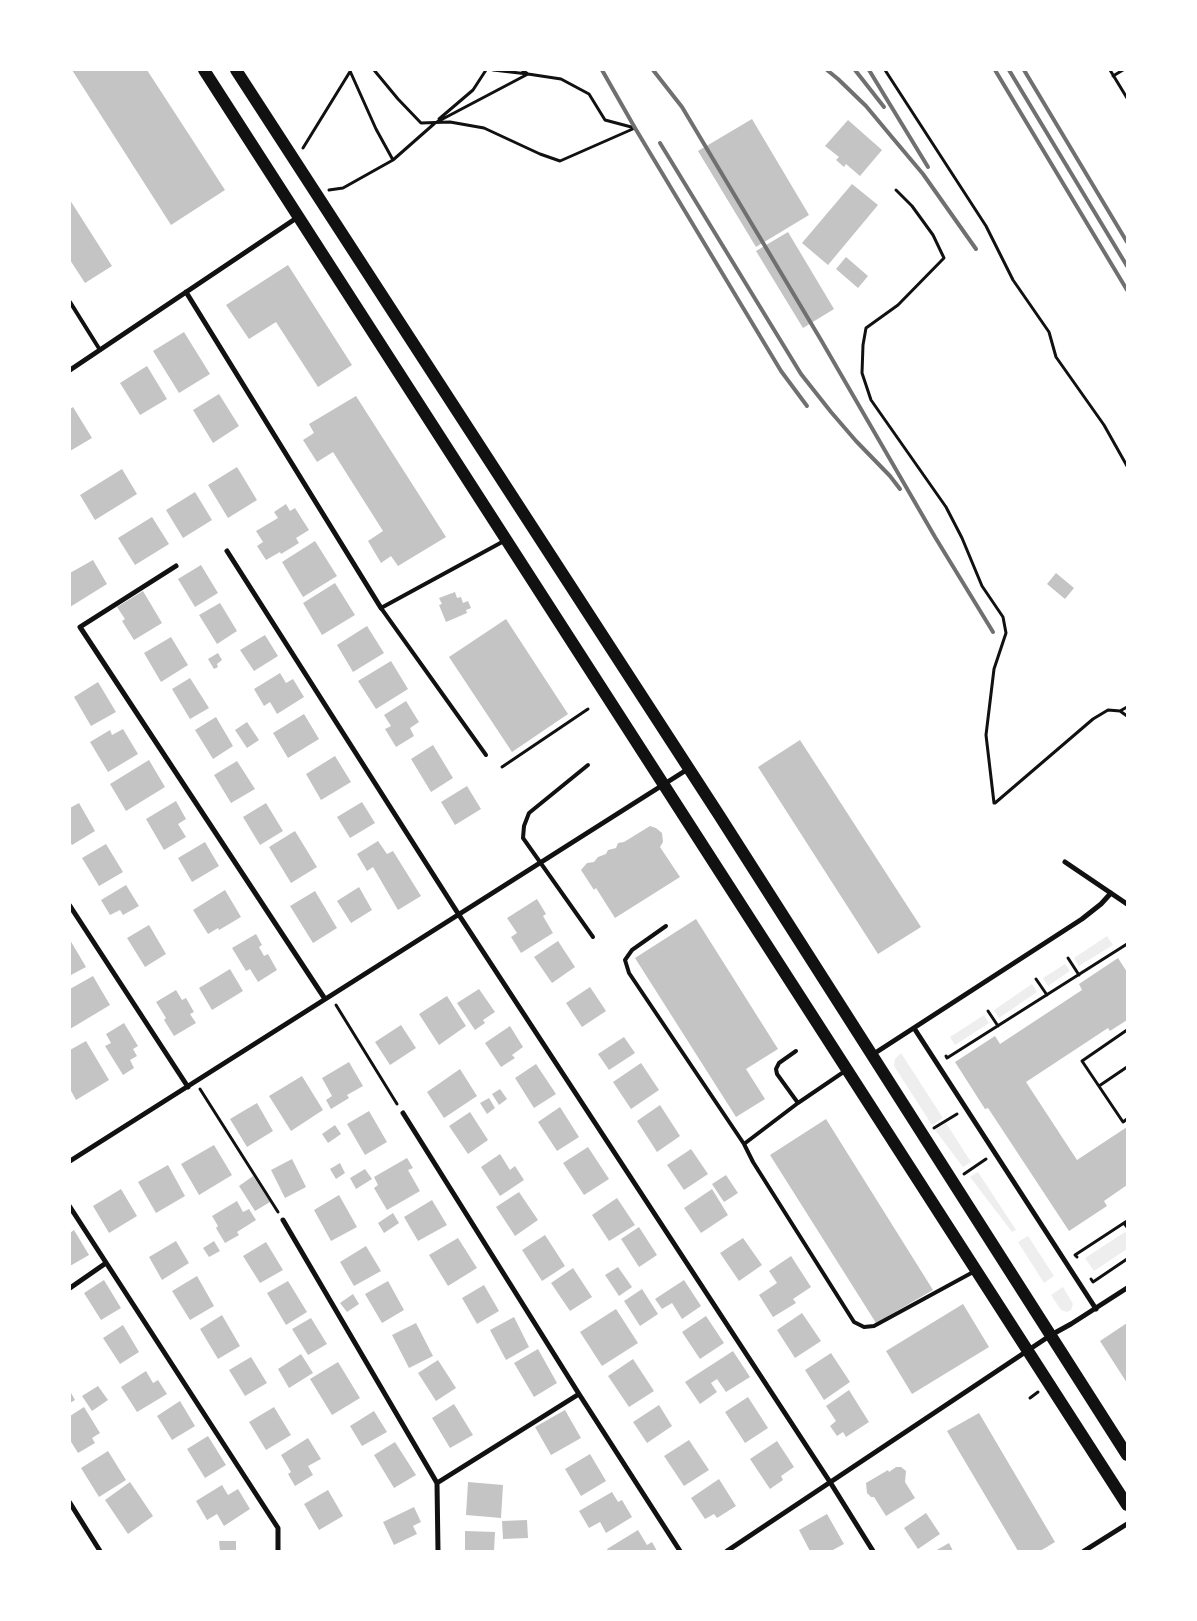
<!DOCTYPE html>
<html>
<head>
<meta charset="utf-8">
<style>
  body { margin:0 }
  #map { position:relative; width:1197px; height:1621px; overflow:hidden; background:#fff; font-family:"Fira Sans Condensed",sans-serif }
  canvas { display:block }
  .frame { position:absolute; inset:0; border:71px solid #fff; pointer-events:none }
</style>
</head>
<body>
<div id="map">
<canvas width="1197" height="1621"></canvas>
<div class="frame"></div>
</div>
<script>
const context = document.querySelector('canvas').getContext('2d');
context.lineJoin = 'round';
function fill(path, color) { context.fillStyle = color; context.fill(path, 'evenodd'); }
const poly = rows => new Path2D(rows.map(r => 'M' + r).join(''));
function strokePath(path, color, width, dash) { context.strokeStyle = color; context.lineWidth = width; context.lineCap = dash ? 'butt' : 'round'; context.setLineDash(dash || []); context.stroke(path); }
const green = poly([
  [1107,936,1113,945,1079,966,1074,958],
  [1065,964,1070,971,1048,986,1043,978],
  [1032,984,1037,992,999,1018,994,1010],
  [984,1015,989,1023,955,1045,950,1037],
  [901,1053,943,1118,932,1125,894,1066,895,1059],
  [946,1123,971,1162,963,1167,935,1130],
  [978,1172,1016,1230,1012,1232,970,1177],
  [1125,1232,1127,1234,1127,1249,1094,1271,1085,1258],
  [1028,1236,1054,1276,1044,1283,1018,1242],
  [1063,1287,1073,1304,1071,1310,1067,1312,1061,1310,1051,1295]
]);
const building = poly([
  [72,70,147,70,225,190,171,225],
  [752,119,809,215,756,247,698,151],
  [848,120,882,150,860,176,846,164,844,167,836,160,839,157,825,146],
  [852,184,878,205,828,265,802,243],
  [70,200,112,266,85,283,70,260],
  [788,232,834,309,803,328,756,251],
  [846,257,868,276,858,288,836,269],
  [288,265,352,365,318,387,276,322,249,339,226,305],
  [184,332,210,374,179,393,153,351],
  [147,366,167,399,140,415,120,383],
  [219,394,239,426,213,443,193,410],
  [356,396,446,537,398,566,391,556,381,563,368,541,383,531,333,452,317,462,303,440,314,433,309,424],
  [73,407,92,438,70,451,70,409],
  [237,467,257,500,228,518,208,485],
  [122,469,137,494,95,520,80,495],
  [195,492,212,520,183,538,166,510],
  [286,504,290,511,295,508,309,530,296,538,299,543,281,554,280,552,266,560,257,546,263,542,256,531,278,518,274,512],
  [152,517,169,544,135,565,118,538],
  [315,541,337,576,303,597,282,562],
  [93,560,107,584,70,607,70,573],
  [201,565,218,593,195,607,178,579],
  [1056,573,1074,588,1065,599,1047,584],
  [335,583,355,615,322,635,303,603],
  [143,591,162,623,134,640,122,621,125,619,117,607],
  [455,592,457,598,461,597,463,603,468,601,471,608,466,610,467,613,446,622,439,605,442,604,439,598],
  [220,603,237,631,217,644,199,615],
  [506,619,568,714,512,752,449,657],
  [367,626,384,653,353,672,337,645],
  [265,635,278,656,254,671,240,650],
  [171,637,188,665,161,682,144,653],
  [218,653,222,660,217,664,218,667,214,669,208,659],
  [391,661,408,689,376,709,358,681],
  [280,673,286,683,293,679,304,697,277,714,270,702,264,706,254,689],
  [190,678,209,708,190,719,172,689],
  [98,682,116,712,91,726,74,697],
  [406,701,419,722,410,728,414,736,396,747,385,729,391,726,384,715],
  [304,714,319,739,288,758,273,733],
  [216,717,233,746,213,759,195,730],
  [247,722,259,740,247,748,235,730],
  [123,729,138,754,108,772,90,742,110,730,112,735],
  [800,740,921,927,878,954,758,767],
  [433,745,453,778,431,792,411,759],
  [335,756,351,782,321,800,306,774],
  [149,760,165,787,126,811,110,784],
  [237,761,255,789,231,803,214,775],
  [467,786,481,809,455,825,441,802],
  [176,801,186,819,178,824,186,837,164,850,146,819],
  [362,802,375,823,350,838,337,817],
  [79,803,95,831,72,845,70,842,70,808],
  [266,803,283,831,260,845,243,817],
  [650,826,656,828,662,833,663,842,660,847,680,877,615,918,596,888,594,890,581,870,587,863,594,862,598,857,606,854,608,850,616,848,618,843,624,842],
  [295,831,317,867,291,883,269,847],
  [378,841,387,854,393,851,421,896,398,910,373,867,367,871,357,854],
  [205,842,219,866,192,882,178,858],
  [106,844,123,872,99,886,82,858],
  [126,885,139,906,123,915,120,910,110,915,101,900],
  [359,887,372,910,351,923,337,901],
  [225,890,241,917,219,930,218,928,208,934,193,910],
  [315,891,337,928,313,943,290,906],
  [537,899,546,914,543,916,553,933,521,953,511,937,517,933,507,918],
  [696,919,778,1049,746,1069,765,1099,736,1117,635,958],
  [149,925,166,954,145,967,127,938],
  [256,934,262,945,259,947,264,956,268,954,277,970,258,982,250,969,246,971,232,948],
  [70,940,86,967,71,975,70,973],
  [558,941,575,967,552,983,534,957],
  [1118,958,1127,972,1127,1020,1110,1031,1108,1028,1026,1082,1077,1160,1127,1127,1127,1185,1104,1201,1107,1206,1069,1231,988,1108,985,1109,955,1062,995,1036,1000,1044,1082,990,1079,984],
  [230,969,243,991,212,1010,199,988],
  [93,976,110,1005,70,1029,70,989],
  [590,987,606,1011,582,1027,566,1003],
  [479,989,495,1012,483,1020,485,1023,475,1030,457,1003],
  [176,990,182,1000,186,998,194,1012,190,1014,196,1023,174,1036,164,1020,166,1018,156,1002],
  [447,996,466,1026,439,1045,419,1014],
  [124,1023,138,1046,133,1049,137,1056,130,1060,134,1068,123,1075,105,1046,111,1043,106,1034],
  [401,1025,416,1048,390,1065,375,1042],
  [510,1026,523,1047,512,1055,515,1058,501,1067,485,1043],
  [624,1037,635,1053,609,1070,598,1054],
  [86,1041,109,1080,76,1100,70,1089,70,1050],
  [349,1062,363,1086,347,1095,349,1098,331,1109,326,1100,332,1096,322,1078],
  [641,1063,659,1090,631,1109,613,1082],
  [536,1064,556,1094,534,1108,515,1078],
  [460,1069,477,1096,444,1118,427,1092],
  [302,1076,323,1110,291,1131,269,1096],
  [500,1089,507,1099,499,1105,492,1094],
  [489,1098,495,1108,487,1114,480,1103],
  [257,1103,273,1131,247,1147,230,1119],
  [660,1105,680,1136,657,1152,637,1121],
  [560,1107,579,1137,557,1151,538,1122],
  [369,1111,387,1142,365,1155,347,1124],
  [470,1112,488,1140,468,1154,449,1126],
  [826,1119,933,1290,876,1323,770,1155],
  [335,1125,341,1134,328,1143,322,1134],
  [214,1145,232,1175,199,1195,181,1164],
  [588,1147,609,1179,584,1195,563,1163],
  [691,1149,708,1174,684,1190,667,1165],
  [500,1154,510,1170,515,1166,524,1180,500,1196,481,1167],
  [407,1158,413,1168,408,1170,420,1191,387,1210,374,1188,378,1185,374,1177],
  [292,1159,306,1187,285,1198,271,1170],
  [340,1163,345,1173,336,1179,330,1169],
  [168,1165,185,1196,156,1213,138,1182],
  [365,1169,372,1179,356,1189,350,1178],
  [726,1175,738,1193,724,1202,712,1184],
  [253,1176,270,1202,255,1211,239,1186],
  [121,1189,137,1216,109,1233,93,1206],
  [712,1189,728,1215,701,1233,684,1208],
  [519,1192,538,1220,515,1236,496,1207],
  [339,1195,357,1227,331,1241,314,1210],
  [617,1198,635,1225,609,1241,592,1215],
  [432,1200,447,1225,418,1241,404,1217],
  [237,1201,243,1212,249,1209,256,1220,237,1232,239,1235,225,1243,216,1228,218,1226,212,1216],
  [393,1213,399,1223,384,1233,378,1223],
  [639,1227,657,1255,639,1267,621,1239],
  [74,1230,89,1255,70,1266,70,1233],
  [545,1235,565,1266,542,1281,522,1250],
  [458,1238,477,1268,448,1286,429,1255],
  [743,1238,762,1265,739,1281,720,1253],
  [176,1241,189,1263,162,1280,149,1257],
  [214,1241,220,1251,209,1257,203,1248],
  [266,1242,283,1270,260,1283,243,1256],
  [366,1246,381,1271,354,1286,340,1262],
  [791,1256,811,1287,793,1299,796,1303,773,1317,759,1295,777,1283,769,1271],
  [618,1267,632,1287,619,1296,605,1275],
  [573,1268,592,1297,570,1311,551,1283],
  [197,1276,214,1306,190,1320,172,1291],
  [104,1280,121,1308,101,1320,84,1293],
  [684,1280,701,1306,682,1319,672,1303,662,1309,655,1299],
  [288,1281,307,1312,286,1325,267,1293],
  [388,1281,404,1310,382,1323,365,1294],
  [484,1285,499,1311,477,1324,462,1298],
  [642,1289,658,1314,640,1326,624,1301],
  [353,1294,359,1304,347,1312,340,1303],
  [963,1304,989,1347,912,1394,886,1351],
  [616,1309,638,1343,602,1366,580,1332],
  [802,1313,821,1341,795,1358,777,1330],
  [222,1315,240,1346,218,1359,200,1329],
  [706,1316,724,1343,700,1359,682,1332],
  [514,1317,529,1347,506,1360,490,1330],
  [311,1318,327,1344,308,1355,292,1329],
  [416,1323,433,1356,409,1368,392,1335],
  [1127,1323,1127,1383,1100,1341],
  [123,1325,139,1352,120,1364,103,1338],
  [538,1349,557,1383,534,1397,514,1363],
  [733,1351,750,1377,726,1392,717,1379,711,1383,717,1392,700,1404,685,1382],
  [831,1353,850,1382,824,1400,805,1370],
  [301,1354,313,1373,289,1388,278,1369],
  [251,1357,267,1383,245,1396,229,1370],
  [633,1359,654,1391,629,1407,608,1376],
  [438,1360,456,1388,436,1401,418,1373],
  [338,1362,360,1398,332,1415,310,1379],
  [146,1371,153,1383,158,1380,167,1394,137,1412,121,1387],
  [98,1386,108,1400,92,1411,82,1396],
  [849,1390,869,1422,846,1437,843,1432,837,1436,830,1426,836,1421,826,1406],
  [70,1391,75,1400,70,1403],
  [748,1397,768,1428,745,1443,725,1412],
  [180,1401,195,1426,172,1440,157,1416],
  [454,1404,473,1435,450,1448,432,1418],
  [659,1405,672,1426,647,1443,633,1422],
  [84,1407,100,1433,92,1438,95,1443,78,1453,70,1440,70,1416],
  [274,1407,291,1435,266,1450,249,1422],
  [565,1410,581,1438,551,1455,535,1427],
  [374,1411,387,1432,362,1446,350,1426],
  [979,1413,1055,1542,1040,1551,1018,1551,947,1431],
  [208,1436,226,1465,205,1478,187,1449],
  [308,1438,321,1459,308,1466,313,1475,295,1486,288,1474,291,1472,281,1455],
  [689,1440,709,1470,684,1486,664,1456],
  [777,1441,794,1467,781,1476,783,1480,770,1489,750,1459],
  [395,1442,416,1475,394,1488,374,1455],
  [108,1451,126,1480,99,1497,81,1468],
  [590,1454,606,1481,581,1496,565,1469],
  [896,1467,901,1467,906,1471,905,1482,915,1498,886,1516,874,1497,871,1497,867,1493,866,1483,888,1470,889,1472],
  [719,1479,736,1506,717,1518,714,1514,705,1519,691,1498],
  [130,1482,153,1516,128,1534,105,1500],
  [468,1482,503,1485,501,1518,466,1515],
  [222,1485,228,1495,238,1489,250,1509,224,1526,217,1514,207,1520,196,1501],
  [328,1490,343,1516,319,1530,304,1504],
  [612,1492,618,1502,622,1500,632,1517,606,1533,600,1522,589,1528,579,1511],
  [414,1507,421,1522,413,1526,417,1534,394,1545,383,1522],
  [926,1513,940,1534,918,1549,904,1528],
  [827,1514,844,1544,831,1551,810,1551,799,1530],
  [527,1520,528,1538,503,1539,502,1521],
  [638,1530,647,1545,652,1542,657,1551,608,1551,607,1549],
  [465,1531,495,1532,494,1551,465,1551],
  [219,1541,236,1541,236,1551,220,1551],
  [949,1543,953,1551,935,1551]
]);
const path = poly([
  [374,70,398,99,421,123,450,122,484,128,540,154,560,161,635,128,605,120,589,94,561,79,528,74,522,70],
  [885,70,986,226,1013,280,1049,332,1056,357,1104,425,1127,466],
  [1110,70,1127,98],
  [350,71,376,129,393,160],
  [1113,76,1123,70],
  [439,119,473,90,486,70],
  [303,148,351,70],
  [329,190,343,188,393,160,435,123,528,74,493,70],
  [896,190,912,206,933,235,944,258,898,305,866,328,863,345,862,373,871,400,946,507,962,538,982,586,1003,617,1006,633,994,669,986,735,994,803],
  [1120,711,1127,707],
  [502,767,588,709],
  [995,803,1093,719,1108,710,1120,711,1127,716],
  [1068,958,1079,975],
  [1036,979,1047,995],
  [336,1005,397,1104],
  [988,1011,998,1026],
  [1127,1030,1082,1061,1123,1122,1127,1119],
  [946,1056,947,1058,1127,944],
  [1099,1086,1127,1067],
  [200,1089,278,1212],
  [934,1128,957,1114],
  [964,1174,986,1159],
  [1124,1223,1127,1227],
  [1077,1257,1075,1255,1127,1221],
  [1091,1279,1093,1282,1127,1259],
  [1030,1398,1038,1392]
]);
const service = poly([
  [70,302,100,350],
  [486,755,381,608,504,541],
  [588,765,529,813,524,826,523,838,593,937],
  [666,926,632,950,625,960,629,973,744,1144,753,1162,854,1322,864,1327,874,1326,975,1271],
  [796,1051,779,1063,776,1069,777,1074,798,1103],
  [744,1144,798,1103,845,1071]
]);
const minor = poly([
  [186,292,381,608],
  [70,370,298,217],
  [227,551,459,915,830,1482,873,1551],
  [176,566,80,627,325,999],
  [1065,862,1127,904],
  [70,906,188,1087],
  [914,1028,1096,1309],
  [872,1055,1082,919,1101,904,1111,893],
  [403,1113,579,1394,680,1551],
  [70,1161,688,769],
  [70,1207,278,1528,278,1551],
  [283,1220,437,1483,438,1551],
  [70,1288,106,1263],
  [437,1483,579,1394],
  [70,1503,100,1551],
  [727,1551,1051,1335,1071,1324,1127,1288],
  [1084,1551,1127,1524]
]);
const primary = poly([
  [204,70,1127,1505],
  [236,70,719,815,1127,1455]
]);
const rail = poly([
  [602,70,635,128,781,371,807,406],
  [653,70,682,107,821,340,935,537,993,632],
  [827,70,838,79,866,106,891,136,923,174,976,249],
  [855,70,884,107],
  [869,70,928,167],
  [995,70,1127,290],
  [1009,70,1127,266],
  [1024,70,1127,242],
  [660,143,801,374,831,412,856,441,890,476,900,489]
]);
fill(green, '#eee');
fill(building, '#c4c4c4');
strokePath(path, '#111', 3);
strokePath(service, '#111', 4);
strokePath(minor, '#111', 5);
strokePath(primary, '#111', 12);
strokePath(rail, '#707070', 4);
</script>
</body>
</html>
